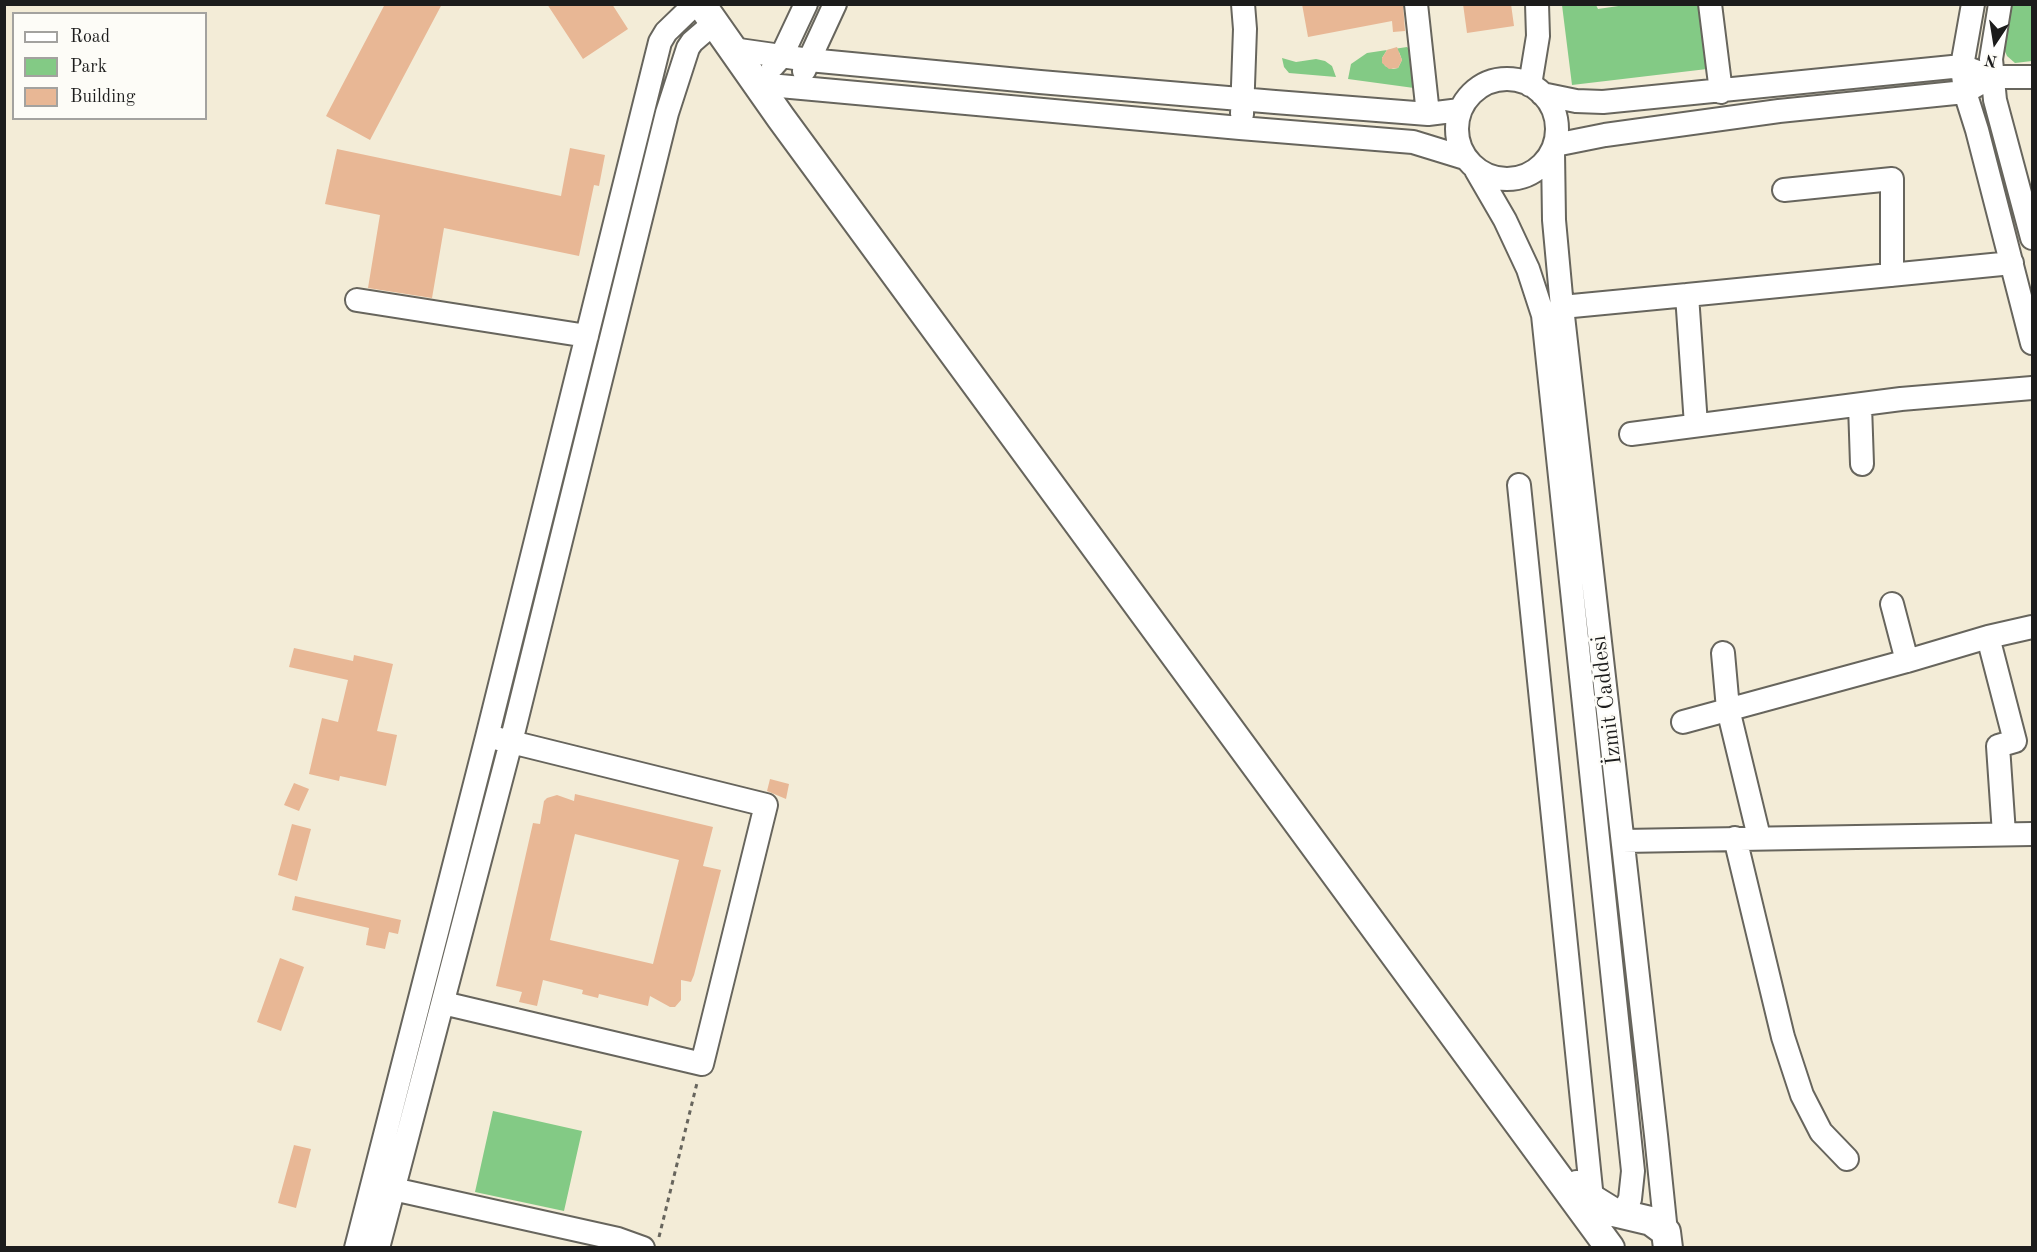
<!DOCTYPE html>
<html>
<head>
<meta charset="utf-8">
<style>
  body { margin:0 }
  #map { position:relative; width:2037px; height:1252px; overflow:hidden; background:#f3ecd7; font-family:"Old Standard TT",serif }
  canvas { display:block }
  .frame { position:absolute; inset:0; border:6px solid #1c1c1c; pointer-events:none }
  .legend { position:absolute; left:12px; top:12px; width:195px; height:108px; box-sizing:border-box; background:#fdfcf7; border:2px solid #a3a29f; margin:0; padding:8px 10px; list-style:none; font-size:18px; color:#1c1c1c }
  .legend li { display:flex; align-items:center; gap:12px; height:30px }
  .legend b { width:30px; border:2px solid #a3a29f }
  .north { position:absolute; left:1965px; top:12px; width:60px; height:60px; -webkit-text-stroke:4px #fdfcf7; paint-order:stroke; rotate:192deg; font-size:16px; font-weight:700; line-height:24px; text-align:center; color:#1c1c1c }
  .north::after { content:''; display:block; margin:auto; width:21px; height:27px; background:#1c1c1c; clip-path:polygon(50% 0,100% 100%,50% 72%,0 100%) }
</style>
</head>
<body>
<div id="map">
<canvas width="2037" height="1252"></canvas>
<div class="frame"></div>
<ul class="legend">
<li><b style="height:8px;background:#fff"></b>Road</li>
<li><b style="height:16px;background:#83ca85"></b>Park</li>
<li><b style="height:16px;background:#e8b795"></b>Building</li>
</ul>
<div class="north">N</div>
</div>
<script>
const context = document.querySelector('canvas').getContext('2d');
context.lineJoin = 'round';
function fill(path, color) { context.fillStyle = color; context.fill(path, 'evenodd'); }
const poly = rows => new Path2D(rows.map(r => 'M' + r).join(''));
function strokePath(path, color, width, dash) { context.strokeStyle = color; context.lineWidth = width; context.lineCap = dash ? 'butt' : 'round'; context.setLineDash(dash || []); context.stroke(path); }
function write(font, color, halo, rows, align = 'center') {
  context.font = font + ' "Old Standard TT",serif'; context.lineWidth = 5; context.setLineDash([]); context.textBaseline = 'middle'; context.strokeStyle = halo; context.fillStyle = color; for (const [text, x, y, turn = 0] of rows) {
    context.save(); context.translate(x, y); context.rotate((+turn || 0) * Math.PI / 180); context.textAlign = isNaN(turn) ? turn : align; if (halo) context.strokeText(text, 0, 0); context.fillText(text, 0, 0); context.restore();
  }
}
const green = poly([
  [1586,4,1596,5,1598,9,1632,4,1699,5,1707,69,1572,85,1562,5],
  [2010,5,2032,5,2032,61,2015,63,2007,56,2004,49],
  [1407,47,1417,56,1420,83,1414,88,1348,79,1351,64,1367,53],
  [1391,49,1399,52,1402,60,1398,68,1393,69,1385,66,1382,58,1387,50],
  [1282,58,1296,62,1316,59,1325,61,1332,66,1336,77,1289,73,1284,67],
  [493,1111,582,1131,564,1211,475,1192]
]);
const building = poly([
  [385,4,442,4,370,140,326,116],
  [547,4,612,4,628,29,583,59],
  [1302,4,1403,4,1405,31,1393,32,1392,21,1308,37],
  [1463,4,1511,4,1514,26,1467,33],
  [1397,47,1402,60,1398,68,1389,69,1382,63,1382,58,1387,50],
  [570,148,605,155,599,186,594,185,579,256,444,228,432,298,368,288,380,215,325,204,337,149,561,196],
  [294,648,353,661,354,655,393,664,377,731,397,735,386,786,340,776,339,781,309,774,322,718,338,722,348,680,289,667],
  [770,779,789,784,786,799,767,791],
  [294,783,309,789,299,811,284,805],
  [575,794,713,827,703,866,721,870,694,975,691,982,681,980,681,1000,675,1007,670,1007,650,996,648,1006,599,994,598,998,582,994,583,990,543,980,537,1006,519,1002,522,992,496,986,533,823,540,824,544,801,547,798,557,795,574,801],
  [575,834,679,860,653,964,550,940],
  [292,824,311,829,297,881,278,875],
  [295,896,401,920,398,934,389,932,385,949,366,945,369,928,292,910],
  [280,958,304,967,281,1031,257,1022],
  [294,1145,311,1149,296,1208,278,1203]
]);
const path = poly([
  [659,1237,697,1083]
]);
const minor = poly([
  [1416,4,1428,114],
  [1710,4,1721,92],
  [1973,4,1962,66,1965,92,1977,130,2032,343],
  [2000,4,1991,59,1995,100,2032,238],
  [732,49,809,60,1040,82,1275,102,1428,114,1460,110],
  [773,66,781,57,806,4],
  [804,71,835,4],
  '1457 129a50 50 0 1 1 100 0a50 50 0 1 1-100 0Z',
  [758,84,1240,128,1413,142,1465,158],
  [1530,85,1538,36,1537,4],
  [1542,94,1576,101,1603,102,1962,66,1991,77,2032,77],
  [1242,114,1245,29,1243,4],
  [1555,145,1605,135,1779,111,1965,92,1991,77],
  [1553,152,1554,220,1562,307,1656,1135,1666,1232],
  [1476,170,1505,220,1528,269,1543,315,1633,1171,1630,1199,1622,1214],
  [1784,190,1892,179,1892,275],
  [1687,295,2012,263],
  [357,300,587,336],
  [1562,307,1687,295,1696,425],
  [1860,405,1862,464],
  [1631,434,1901,399,2032,388],
  [1519,485,1592,1199],
  [1892,604,1907,661],
  [1988,637,2032,627],
  [1723,653,1728,709,1759,837],
  [1683,722,1907,661,1988,637,2015,741,1998,746,2004,834],
  [1735,838,1783,1037,1802,1095,1821,1132,1847,1159],
  [1623,841,2032,834],
  [443,1003,702,1064,766,805,495,738],
  [393,1189,618,1239,643,1248],
  [356,1248,487,737,660,42,666,32,695,4],
  [378,1248,511,742,667,113,688,48,692,42,714,23]
]);
const major = poly([
  [701,4,781,118,1610,1248],
  [1577,1185,1592,1199,1613,1212,1651,1221,1666,1232,1668,1248]
]);
const streetNames = [
  ["İzmit Caddesi",1607,700,-97]
];
fill(green, '#83ca85');
fill(building, '#e8b795');
strokePath(minor, '#67655d', 26);
strokePath(major, '#67655d', 32);
strokePath(path, '#67655d', 3, [4.5, 4.5]);
strokePath(minor, '#fff', 22);
strokePath(major, '#fff', 28);
write('22px', '#1c1c1c', '#fdfcf7', streetNames);
</script>
</body>
</html>
